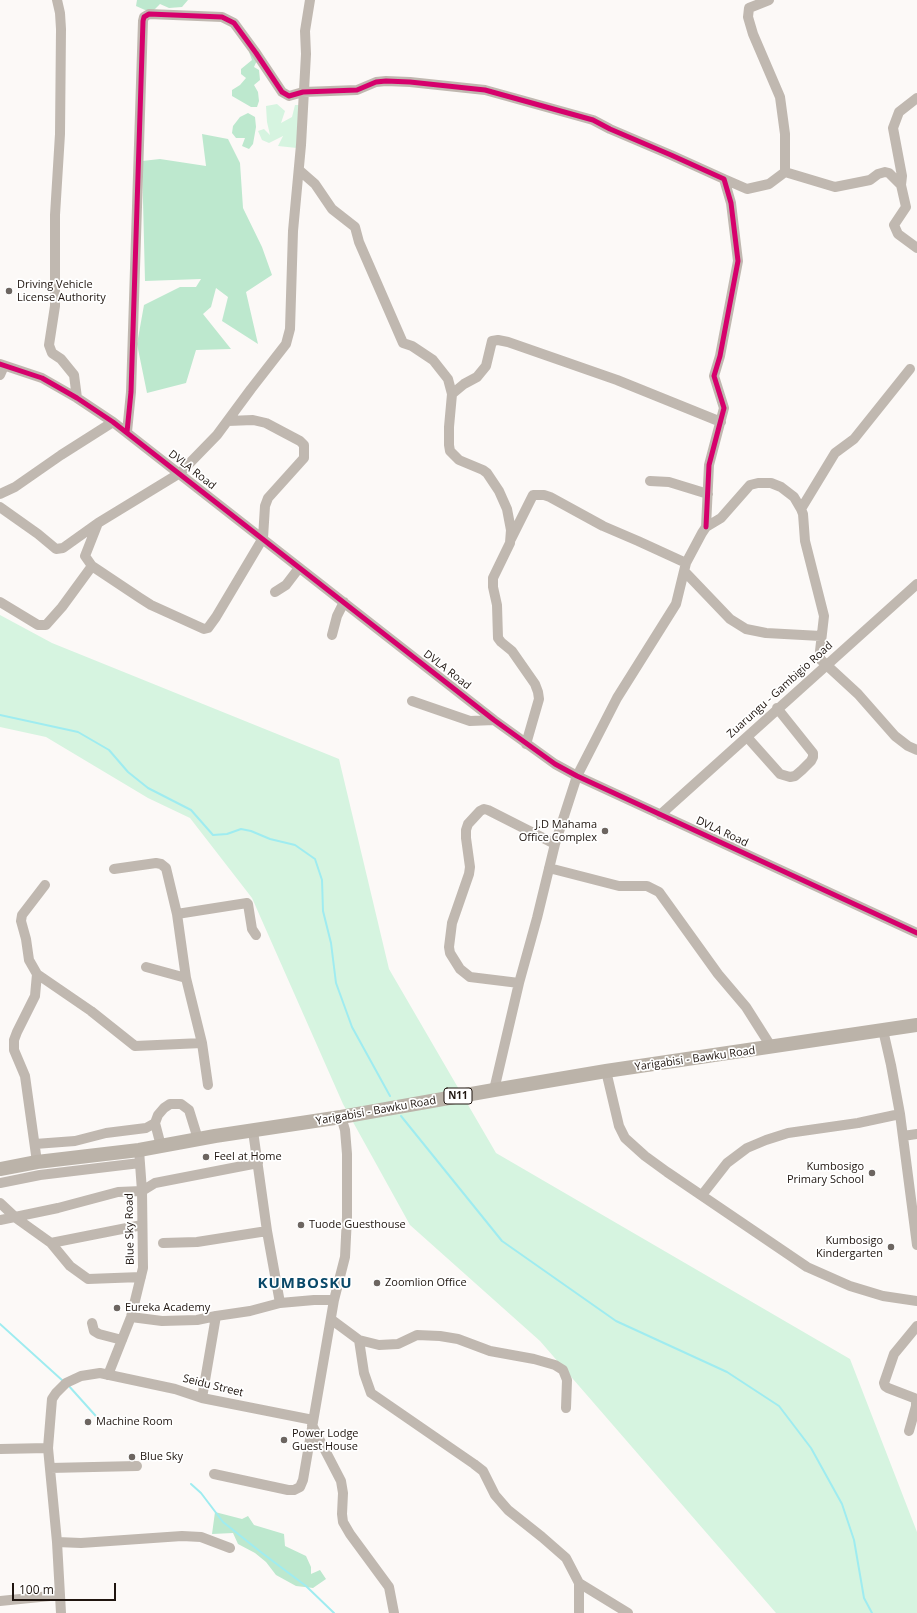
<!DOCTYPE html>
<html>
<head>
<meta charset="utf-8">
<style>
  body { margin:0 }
  #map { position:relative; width:917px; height:1613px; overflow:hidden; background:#fcf9f7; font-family:"Open Sans",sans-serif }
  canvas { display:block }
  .scale { position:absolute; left:12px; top:1583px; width:104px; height:18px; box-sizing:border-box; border:2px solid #1f150f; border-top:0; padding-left:5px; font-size:12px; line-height:14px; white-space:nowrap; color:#1f150f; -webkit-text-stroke:3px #fff; paint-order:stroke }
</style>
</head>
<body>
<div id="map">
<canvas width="917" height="1613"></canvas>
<div class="scale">100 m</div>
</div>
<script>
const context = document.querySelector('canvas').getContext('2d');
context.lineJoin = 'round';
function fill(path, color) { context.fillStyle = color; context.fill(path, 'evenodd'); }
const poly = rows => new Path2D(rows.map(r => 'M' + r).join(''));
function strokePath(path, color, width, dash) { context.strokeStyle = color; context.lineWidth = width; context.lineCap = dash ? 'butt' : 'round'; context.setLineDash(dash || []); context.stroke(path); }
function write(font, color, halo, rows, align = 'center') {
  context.font = font + ' "Open Sans",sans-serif'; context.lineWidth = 3.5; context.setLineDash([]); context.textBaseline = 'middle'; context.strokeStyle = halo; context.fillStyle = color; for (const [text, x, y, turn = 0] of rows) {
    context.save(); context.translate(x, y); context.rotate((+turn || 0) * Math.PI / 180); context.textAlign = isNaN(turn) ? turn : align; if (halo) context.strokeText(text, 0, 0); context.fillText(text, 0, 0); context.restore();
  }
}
const green = poly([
  [277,104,285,111,281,123,292,117,295,105,307,105,297,148,278,146,283,136,269,143,262,140,258,131,264,129,270,135,267,122,266,106],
  [0,615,52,643,339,759,389,969,496,1153,850,1359,917,1532,917,1613,776,1613,540,1341,410,1225,343,1104,252,898,190,818,148,798,46,737,0,727]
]);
const forest = poly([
  [137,0,188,0,182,7,169,8,160,4,154,10,145,10,136,6],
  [249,52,261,52,254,67,259,70,260,80,254,85,258,92,259,101,257,107,251,107,232,96,232,90,240,85,246,78,241,74,241,69,252,60],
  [248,113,255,117,256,127,253,144,249,149,242,146,245,138,236,138,232,133,233,126,240,117],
  [202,134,228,139,240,163,243,208,262,247,272,275,246,292,258,344,222,321,228,297,216,288,211,307,203,314,231,349,196,350,186,383,147,393,137,344,144,305,180,287,196,287,201,279,145,281,142,161,160,159,206,166],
  [215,1512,242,1519,248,1516,254,1525,284,1534,285,1546,306,1556,311,1567,311,1574,320,1570,326,1579,313,1588,296,1586,276,1575,266,1562,255,1553,238,1544,233,1533,212,1534]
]);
const stream = poly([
  [0,715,78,732,109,750,128,772,148,788,191,810,213,835,227,834,241,829,251,831,270,839,295,845,315,859,322,880,323,911,331,943,336,983,352,1027,390,1096],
  [401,1116,502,1241,616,1321,727,1372,779,1406,811,1448,842,1504,854,1540,864,1598,872,1613],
  [0,1324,63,1381],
  [68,1385,103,1424],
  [191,1484,201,1493,223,1522,262,1553,306,1586,334,1613]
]);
const minor = poly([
  [57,0,60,13,61,29,60,134,55,215,55,306,49,345,52,353,61,359,74,375,77,398],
  [299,170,315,184,332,209,355,227,359,242,403,343,412,346,433,360,448,379,452,394,449,427,449,445,450,451,459,460,483,470,487,473,499,491,507,509,511,530,510,543,493,578,493,587,497,605,498,638,501,642,512,651,535,684,538,692,539,699,526,744],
  [785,172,835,187,870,180,878,174,885,172,889,173,901,185,906,207,894,225,898,234,917,248],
  [724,179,747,189,769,184,785,172,785,134,780,97,753,34,748,17,749,8,769,0],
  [901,185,902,176,893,128,899,112,917,98],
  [0,364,42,378,77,398,113,422,494,720,555,764,577,776,917,933],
  [0,375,4,366],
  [452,394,464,384,477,377,486,366,492,341,498,340,508,342,617,380,721,422],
  [228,421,253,420,266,423,300,441,304,445,304,458,268,498,265,506,263,538,216,617,208,628,204,629,151,605,140,598,92,566,85,556,98,523,180,473,217,435,251,389,286,344,290,329,293,231,301,145,306,54,305,31,310,0],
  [127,432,131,392,143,21,144,17,149,14,222,17,234,23,256,53,282,92,289,96,303,92,357,90,376,82,386,81,410,82,485,90,593,120,610,129,671,155,724,179,731,203,738,261,720,356,714,376,724,408,709,465,706,527],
  [650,481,669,482,708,494],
  [0,494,15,487,61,455,113,422],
  [0,507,38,534,56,549,63,548,98,523],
  [801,509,835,453,854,439,910,369],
  [511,539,533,495,544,495,550,497,603,526,638,541,686,563],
  [685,572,730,619,746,629,766,633,821,636],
  [275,592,286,585,299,568],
  [0,602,38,625,46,625,62,607,92,566],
  [332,635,337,616,344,602],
  [412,701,470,721,494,720],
  [747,737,780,774,790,777,795,776,802,770,811,761,813,757,813,753,777,708],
  [660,815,917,584],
  [549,868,619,886,647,886,659,892,718,974,746,1007,772,1048],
  [114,869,156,863,161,864,166,868,177,914,186,978,202,1043,208,1085],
  [45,885,22,915,21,921,26,939,29,960,37,974,91,1011,135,1046,202,1043],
  [177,914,247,903,248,904,252,929,256,935],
  [146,967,186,978],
  [519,983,470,977,460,969,450,953,449,947,452,923,469,874,470,867,466,838,466,830,468,824,480,811,484,809,488,810,555,844],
  [883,1030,891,1065,900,1114,917,1245],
  [606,1071,619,1126,625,1138,645,1156,667,1172,807,1267,850,1286,883,1296,917,1301],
  [494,1090,519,983,537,918,555,844,577,776,617,698,676,604,686,563,702,533,706,527,721,518,750,485,758,483,771,483,781,487,794,497,801,509,803,514,805,541,824,616,820,651,820,659,858,694,895,736,908,746,917,750],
  [155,1123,161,1146],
  [253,1131,267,1231,280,1303],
  [903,1136,917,1134],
  [35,1144,75,1141,106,1133,146,1128,155,1123,158,1115,164,1108,170,1104,181,1104,189,1110,198,1139],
  [37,1162,25,1076,14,1050,14,1040,17,1032,35,996,37,974],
  [0,1183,40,1175,140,1163],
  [702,1195,727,1163,747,1148,766,1140,788,1133,858,1123,900,1114],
  [0,1203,16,1218,51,1243,70,1266,88,1279,141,1277],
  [0,1220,58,1208,118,1192,142,1191,155,1183,258,1163],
  [51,1243,142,1225],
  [163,1243,197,1242,267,1231],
  [131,1317,162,1321,197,1320,216,1316,250,1311,280,1303,314,1300,334,1300],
  [332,1320,359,1340,364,1373,371,1393,474,1464,483,1471,495,1495,508,1510,542,1537,566,1558,579,1583,628,1613],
  [92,1323,94,1331,99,1334,122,1340],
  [359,1340,379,1345,398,1344,417,1335,440,1336,458,1339,490,1351,534,1359,555,1365,563,1370,567,1380,566,1408],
  [108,1375,131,1317,143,1268,142,1191,139,1150],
  [202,1398,216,1316],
  [312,1425,341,1481,343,1493,342,1514,343,1522,350,1534,389,1587,394,1613],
  [909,1431,916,1406,916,1400,914,1398,888,1388,885,1386,884,1383,894,1354,917,1326],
  [0,1449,48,1448],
  [50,1468,137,1466],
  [214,1474,288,1490,294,1490,300,1487,303,1480,334,1300,345,1257,347,1217,347,1154,345,1130,341,1117],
  [57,1542,81,1543,182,1536,201,1537,230,1548],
  [0,1601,60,1595],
  [61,1613,57,1542,48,1448,52,1399,56,1393,66,1383,81,1376,100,1373,175,1389,202,1398,313,1420],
  [579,1613,579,1583]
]);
const highway = poly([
  [0,1169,37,1162,139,1150,215,1136,341,1117,494,1090,606,1071,917,1025]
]);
const cycleway = poly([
  [0,364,42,378,77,398,113,422,494,720,555,764,577,776,917,933],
  [127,432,131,392,143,21,144,17,149,14,222,17,234,23,256,53,282,92,289,96,303,92,357,90,376,82,386,81,410,82,485,90,593,120,610,129,671,155,724,179,731,203,738,261,720,356,714,376,724,408,709,465,706,527]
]);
const markers = [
  [9,291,4,"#6c6560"],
  [605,831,4,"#6c6560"],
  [206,1157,4,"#6c6560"],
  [872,1173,4,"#6c6560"],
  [301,1225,4,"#6c6560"],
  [891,1247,4,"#6c6560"],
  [377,1283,4,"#6c6560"],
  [117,1308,4,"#6c6560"],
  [88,1422,4,"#6c6560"],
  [284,1440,4,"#6c6560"],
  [132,1457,4,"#6c6560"]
];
const shields = [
  [458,1096,28]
];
const shieldNames = [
  ["N11",458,1096]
];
const poiNames = [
  ["Driving Vehicle",17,285],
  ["License Authority",17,298],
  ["J.D Mahama",597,825,"right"],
  ["Office Complex",597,838,"right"],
  ["Feel at Home",214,1157],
  ["Kumbosigo",864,1167,"right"],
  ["Primary School",864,1180,"right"],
  ["Tuode Guesthouse",309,1225],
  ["Kumbosigo",883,1241,"right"],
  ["Kindergarten",883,1254,"right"],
  ["Zoomlion Office",385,1283],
  ["Eureka Academy",125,1308],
  ["Machine Room",96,1422],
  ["Power Lodge",292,1434],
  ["Guest House",292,1447],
  ["Blue Sky",140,1457]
];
const streetNames = [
  ["DVLA Road",192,470,38],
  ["DVLA Road",447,670,38],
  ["Zuarungu - Gambigio Road",780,690,-42],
  ["DVLA Road",722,832,25],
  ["Yarigabisi - Bawku Road",695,1059,-8],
  ["Yarigabisi - Bawku Road",376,1111,-10],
  ["Blue Sky Road",130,1229,-91],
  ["Seidu Street",213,1386,14]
];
const districtNames = [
  ["KUMBOSKU",305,1284]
];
fill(green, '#d6f4e0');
fill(forest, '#bde8ce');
strokePath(stream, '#9fecf0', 2);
strokePath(minor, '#c0b8b0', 10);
strokePath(highway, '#bbb3a9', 14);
strokePath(cycleway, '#d6006c', 5);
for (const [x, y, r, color] of markers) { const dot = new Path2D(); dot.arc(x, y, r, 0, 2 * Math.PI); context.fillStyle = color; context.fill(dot); strokePath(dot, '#fff', 1.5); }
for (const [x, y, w] of shields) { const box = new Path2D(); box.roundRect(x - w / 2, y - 8, w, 16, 3); context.fillStyle = '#fff'; context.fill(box); strokePath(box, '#1f150f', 1); }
write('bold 10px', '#1f150f', null, shieldNames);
write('11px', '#1f150f', '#fff', poiNames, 'left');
write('11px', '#1f150f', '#fff', streetNames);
context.letterSpacing = '1px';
write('bold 15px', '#0a4969', '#fff', districtNames);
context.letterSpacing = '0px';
</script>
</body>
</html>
